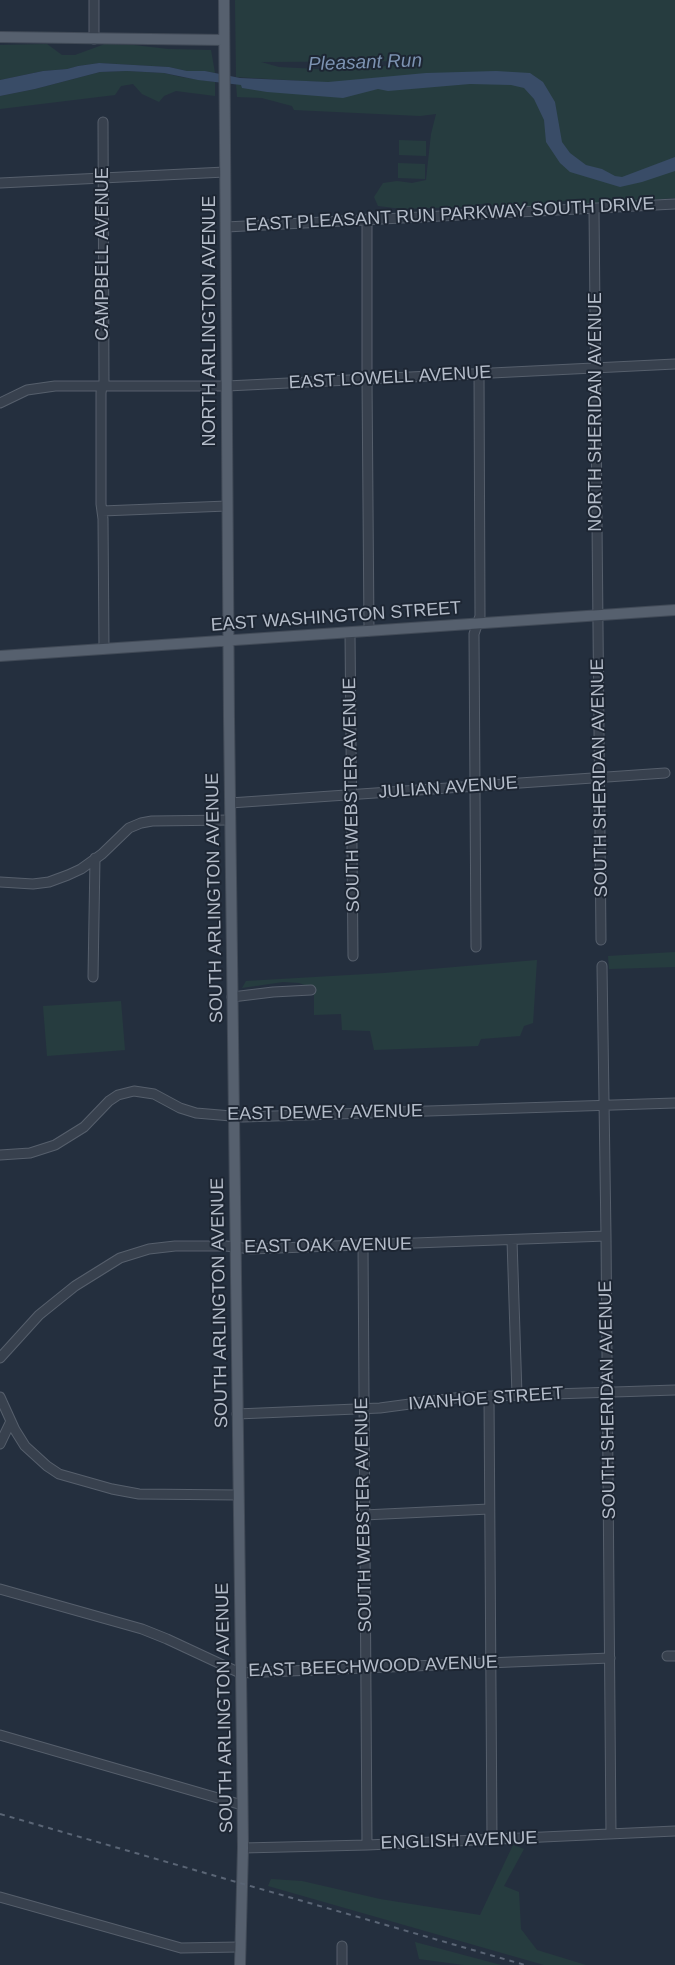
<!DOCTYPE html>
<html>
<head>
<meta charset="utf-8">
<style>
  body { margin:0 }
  canvas { display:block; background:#242f3e }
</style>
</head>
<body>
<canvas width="675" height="1965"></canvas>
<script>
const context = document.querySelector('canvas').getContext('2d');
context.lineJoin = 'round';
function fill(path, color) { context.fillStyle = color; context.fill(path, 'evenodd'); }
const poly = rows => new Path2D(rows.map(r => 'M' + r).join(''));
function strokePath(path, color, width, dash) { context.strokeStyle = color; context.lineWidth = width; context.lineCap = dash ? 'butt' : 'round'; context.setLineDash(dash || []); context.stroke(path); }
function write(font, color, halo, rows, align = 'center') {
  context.font = font + ' Helvetica,sans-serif'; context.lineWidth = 4; context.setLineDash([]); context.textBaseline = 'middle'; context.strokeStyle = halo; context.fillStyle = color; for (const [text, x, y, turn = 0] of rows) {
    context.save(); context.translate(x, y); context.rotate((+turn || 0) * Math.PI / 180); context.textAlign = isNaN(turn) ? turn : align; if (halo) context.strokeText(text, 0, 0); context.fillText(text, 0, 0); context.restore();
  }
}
const green = poly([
  [235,0,675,0,675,159,624,179,615,178,610,174,603,179,624,184,675,169,675,198,572,206,567,203,568,200,549,206,496,208,489,203,461,207,402,209,378,206,374,197,383,183,397,181,412,183,426,180,431,134,436,114,420,116,294,110,292,106,262,98,237,97,236,84,262,86,274,91,343,95,376,86,393,88,422,83,432,84,432,75,336,83,236,77],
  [424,61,371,68,335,70,279,67,261,62],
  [47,44,62,55,75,55,105,44,134,45,168,49,211,50,215,73,205,71,187,71,169,67,99,63,78,66,67,69,43,71,0,80,0,45],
  [127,71,164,73,181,77,215,82,215,96,176,91,164,96,159,102,142,94,133,84,121,86,115,95,0,109,0,96,35,89,100,72],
  [399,140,426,141,426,156,399,155],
  [398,163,425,164,425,179,398,178],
  [675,952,675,967,609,969,608,956],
  [537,960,533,1023,524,1026,520,1036,481,1039,478,1046,374,1050,370,1031,342,1030,341,1014,314,1015,314,988,299,983,283,982,242,988,246,981,384,973],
  [121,1001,125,1050,47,1056,43,1006],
  [513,1845,524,1849,504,1886,519,1892,521,1929,537,1950,586,1965,544,1965,268,1886,271,1879,302,1881,380,1899,480,1915],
  [415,1942,501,1965,464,1965,419,1959]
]);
const water = poly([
  [99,63,169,67,187,71,205,71,240,78,328,82,426,73,496,71,530,73,543,82,555,102,562,142,570,153,586,165,602,169,615,176,622,177,675,157,675,171,642,182,620,187,570,172,560,163,546,142,544,120,534,99,524,88,511,85,470,84,388,91,378,89,343,98,267,92,242,88,241,85,198,80,164,73,127,71,100,72,35,89,0,96,0,80,43,71,67,69,78,66]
]);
const minor = poly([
  [94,0,94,39],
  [103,122,104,386],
  [0,183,225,172],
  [594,209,601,940],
  [367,219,367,379,369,631],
  [226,227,675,204],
  [102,386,101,393,101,504,103,519,104,649],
  [0,403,27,390,55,386,227,386,675,364],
  [102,511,227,506],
  [350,633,353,956],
  [230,803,665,773],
  [0,882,33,884,49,882,68,875,81,869,102,854,129,828,141,823,152,821,230,820],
  [476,947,474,634,480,616,479,373],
  [602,966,606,1236,611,1834],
  [93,977,95,858],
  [232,997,273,992,311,990],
  [0,1155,30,1153,55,1145,84,1127,109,1101,118,1095,134,1091,154,1094,180,1108,196,1113,243,1117,675,1103],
  [512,1240,517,1395],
  [363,1246,367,1845],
  [0,1358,39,1315,75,1286,120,1258,149,1249,175,1246,226,1246,251,1249,606,1236],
  [0,1397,15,1430,25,1446,47,1466,59,1474,112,1489,139,1494,238,1495],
  [489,1397,492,1839],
  [237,1414,380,1408,462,1397,675,1390],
  [0,1444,11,1421],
  [364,1515,489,1509],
  [0,1589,142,1629,167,1639,240,1673,610,1658],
  [667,1656,675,1656],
  [0,1735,242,1805],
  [243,1848,367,1845,675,1831],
  [0,1897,181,1948,239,1947],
  [342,1946,342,1965]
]);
const major = poly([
  [224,0,229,718,242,1754,243,1848,240,1965],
  [0,37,224,40],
  [0,656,675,610]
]);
const rail = poly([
  [0,1814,525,1965]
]);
const streetNames = [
  ["EAST PLEASANT RUN PARKWAY SOUTH DRIVE",450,215,-3],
  ["CAMPBELL AVENUE",103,254,-90],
  ["NORTH ARLINGTON AVENUE",210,321,-90],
  ["EAST LOWELL AVENUE",390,378,-3],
  ["NORTH SHERIDAN AVENUE",596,412,-90],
  ["EAST WASHINGTON STREET",336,617,-4],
  ["SOUTH SHERIDAN AVENUE",600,778,-91],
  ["JULIAN AVENUE",448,788,-4],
  ["SOUTH WEBSTER AVENUE",352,795,-91],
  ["SOUTH ARLINGTON AVENUE",215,898,-91],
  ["EAST DEWEY AVENUE",325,1113,-1],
  ["EAST OAK AVENUE",328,1246,-1],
  ["SOUTH ARLINGTON AVENUE",220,1303,-91],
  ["IVANHOE STREET",486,1399,-4],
  ["SOUTH SHERIDAN AVENUE",608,1400,-91],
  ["SOUTH WEBSTER AVENUE",364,1515,-91],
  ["EAST BEECHWOOD AVENUE",373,1667,-2],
  ["SOUTH ARLINGTON AVENUE",225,1708,-91],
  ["ENGLISH AVENUE",459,1841,-2]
];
const waterNames = [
  ["Pleasant Run",365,63,-2]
];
fill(green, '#263c3f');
fill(water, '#394c67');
strokePath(minor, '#565f6c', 11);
strokePath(major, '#414a57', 12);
strokePath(minor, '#38414e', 9);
strokePath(major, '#56606e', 10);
strokePath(rail, '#5a6575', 2, [5, 5]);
write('18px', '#b4bcc9', '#1d2633', streetNames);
write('italic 19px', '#7c92b1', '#1d2633', waterNames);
</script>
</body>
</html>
